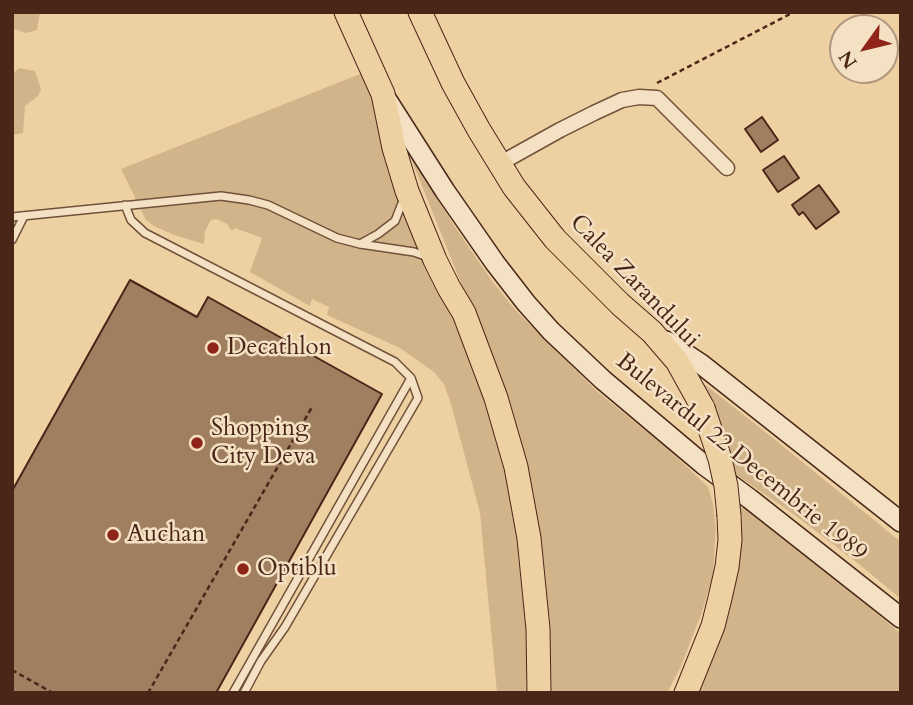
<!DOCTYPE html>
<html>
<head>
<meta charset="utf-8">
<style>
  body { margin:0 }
  #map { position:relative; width:913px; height:705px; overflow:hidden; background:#eed1a2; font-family:Cardo,serif }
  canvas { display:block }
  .frame { position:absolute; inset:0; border:14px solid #492618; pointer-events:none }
  .north { position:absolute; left:829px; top:14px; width:70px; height:70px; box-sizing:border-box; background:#f4e1c3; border:2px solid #b0967f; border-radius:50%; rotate:236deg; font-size:19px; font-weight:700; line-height:28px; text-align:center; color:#492618 }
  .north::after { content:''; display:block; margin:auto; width:24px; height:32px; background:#8f2418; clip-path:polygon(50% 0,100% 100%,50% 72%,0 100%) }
</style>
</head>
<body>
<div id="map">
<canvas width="913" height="705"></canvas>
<div class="frame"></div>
<div class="north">N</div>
</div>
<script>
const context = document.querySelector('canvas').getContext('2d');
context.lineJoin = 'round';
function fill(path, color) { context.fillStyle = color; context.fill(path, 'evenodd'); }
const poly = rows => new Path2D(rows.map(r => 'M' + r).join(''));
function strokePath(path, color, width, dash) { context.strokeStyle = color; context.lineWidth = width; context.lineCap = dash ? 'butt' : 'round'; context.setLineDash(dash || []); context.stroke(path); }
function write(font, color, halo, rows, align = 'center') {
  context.font = font + ' Cardo,serif'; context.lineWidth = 5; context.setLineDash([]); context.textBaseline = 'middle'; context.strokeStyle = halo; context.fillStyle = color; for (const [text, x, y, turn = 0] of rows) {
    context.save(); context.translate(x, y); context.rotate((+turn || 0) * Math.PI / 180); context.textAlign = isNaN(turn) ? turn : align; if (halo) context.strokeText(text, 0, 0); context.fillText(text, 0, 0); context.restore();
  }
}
const green = poly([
  [12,12,40,12,37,30,26,33,12,28],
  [19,68,35,71,41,89,38,96,25,106,23,133,12,135,12,74],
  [365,72,511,457,534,693,497,693,480,513,451,404,444,384,434,372,400,348,327,315,329,307,312,299,310,306,250,272,262,238,235,228,232,231,227,224,216,219,211,220,205,231,204,244,174,235,154,226,146,220,142,212,121,169],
  [410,156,455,227,492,281,517,312,600,394,665,446,708,487,713,504,716,528,713,574,702,612,681,666,667,693,548,693,497,379,463,288],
  [693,375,774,439,901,542,901,599,859,564,792,513,728,469],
  [738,502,848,589,901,634,901,693,691,693]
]);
const building = poly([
  [762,117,778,140,761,152,745,129,762,117],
  [784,156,799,178,778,192,763,170,784,156],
  [819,185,839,212,816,229,803,212,799,215,792,205,819,185],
  [130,280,197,317,208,297,382,394,216,693,12,693,12,491,130,280]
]);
const path = poly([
  [657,83,794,12],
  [12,670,53,693],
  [148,693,312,407]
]);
const service = poly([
  [125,205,131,220,145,233,395,362,411,378,418,398,285,627,261,661,244,693],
  [12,217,221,196,249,200,268,205,337,238,360,244,414,252,428,257],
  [12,240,24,216],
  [360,244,378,234,395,221,404,198],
  [233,693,411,378]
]);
const minor = poly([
  [499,164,560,130,594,113,622,100,639,97,657,98,727,168]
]);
const secondary = poly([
  [387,100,445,191,495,263,526,303,551,331,603,380,704,465,750,499,901,618],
  [666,341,701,364,901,522]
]);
const primary = poly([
  [346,12,383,94,394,148,407,191,435,260,449,288,464,313,496,398,516,467,529,538,538,629,539,693],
  [420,12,453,83,479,130,514,187,555,239,620,304,652,332,677,361,703,408],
  [686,693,713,626,720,598,727,567,730,540,729,516]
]);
const primaryBridge = poly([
  [703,408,720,459,726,486,729,516]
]);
const markers = [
  [213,348,7,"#8f2418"],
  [197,443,7,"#8f2418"],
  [113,535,7,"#8f2418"],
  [243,569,7,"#8f2418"]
];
const streetNames = [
  ["Calea Zarandului",634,282,46],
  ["Bulevardul 22 Decembrie 1989",741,458,39]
];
const poiNames = [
  ["Decathlon",227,348],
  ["Shopping",211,429],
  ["City Deva",211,457],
  ["Auchan",127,535],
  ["Optiblu",257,569]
];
fill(green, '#d2b48b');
fill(building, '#9f7f60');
strokePath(building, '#492618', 2);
strokePath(service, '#72513a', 10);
strokePath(minor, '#72513a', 17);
strokePath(secondary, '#492618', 22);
strokePath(primary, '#492618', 25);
strokePath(path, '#492618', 2.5, [5, 3.5]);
strokePath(service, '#f4e1c3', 7);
strokePath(minor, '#f4e1c3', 14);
strokePath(secondary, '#f4e1c3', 19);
strokePath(primary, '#eed1a2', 23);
strokePath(primaryBridge, '#492618', 25, []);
strokePath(primaryBridge, '#eed1a2', 23);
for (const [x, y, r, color] of markers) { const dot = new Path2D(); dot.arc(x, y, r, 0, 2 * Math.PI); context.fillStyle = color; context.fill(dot); strokePath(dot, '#f4e1c3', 2.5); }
write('24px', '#492618', '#f4e1c3', streetNames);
write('24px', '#492618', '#f4e1c3', poiNames, 'left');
</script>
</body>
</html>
